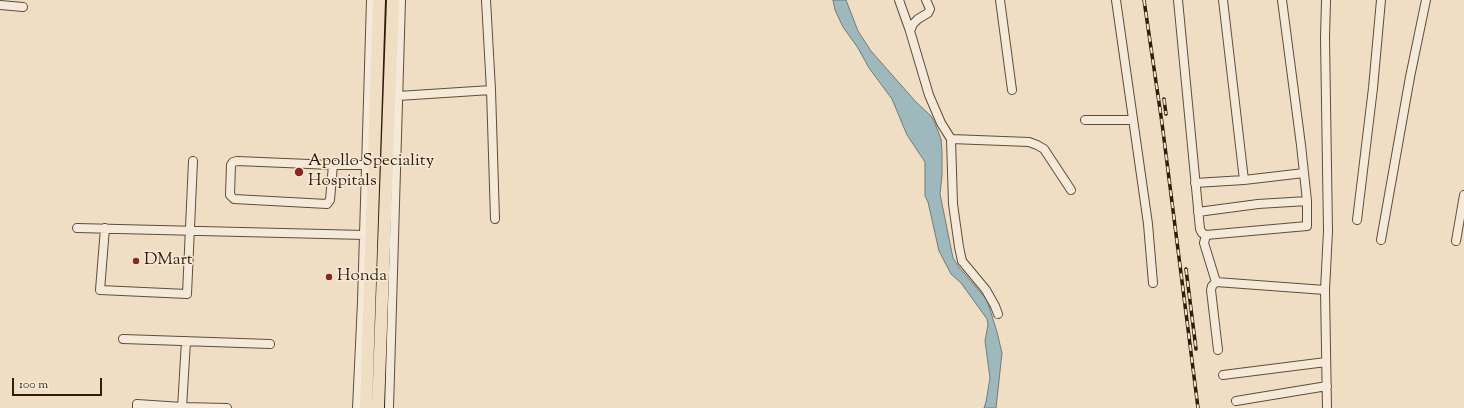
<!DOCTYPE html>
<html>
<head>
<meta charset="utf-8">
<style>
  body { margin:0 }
  #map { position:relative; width:1464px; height:408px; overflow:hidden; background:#f0dec4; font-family:"Sorts Mill Goudy",serif }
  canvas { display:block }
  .scale { position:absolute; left:12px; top:378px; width:90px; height:18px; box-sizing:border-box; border:2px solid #321c08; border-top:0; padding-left:5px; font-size:12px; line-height:14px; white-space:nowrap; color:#321c08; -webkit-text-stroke:3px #f5ead9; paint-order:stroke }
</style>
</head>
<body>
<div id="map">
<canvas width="1464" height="408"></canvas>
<div class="scale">100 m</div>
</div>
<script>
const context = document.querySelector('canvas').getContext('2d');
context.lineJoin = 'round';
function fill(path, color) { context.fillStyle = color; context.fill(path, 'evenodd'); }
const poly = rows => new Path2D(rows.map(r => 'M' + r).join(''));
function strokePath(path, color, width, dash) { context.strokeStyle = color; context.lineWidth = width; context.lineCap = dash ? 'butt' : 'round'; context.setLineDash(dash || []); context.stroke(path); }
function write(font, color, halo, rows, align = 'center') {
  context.font = font + ' "Sorts Mill Goudy",serif'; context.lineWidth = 3; context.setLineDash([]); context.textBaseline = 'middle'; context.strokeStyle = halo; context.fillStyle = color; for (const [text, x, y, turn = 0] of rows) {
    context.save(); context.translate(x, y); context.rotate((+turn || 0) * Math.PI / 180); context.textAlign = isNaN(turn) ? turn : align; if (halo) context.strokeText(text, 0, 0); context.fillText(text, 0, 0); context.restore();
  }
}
const water = poly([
  [833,0,846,0,858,31,871,51,916,102,931,116,934,121,941,139,942,152,942,175,940,194,953,258,958,266,987,300,997,332,1002,353,996,408,984,408,986,402,990,378,985,341,988,325,987,319,961,283,951,274,939,251,928,202,925,196,925,162,907,135,892,99,869,68,858,48,843,27,835,10,833,0]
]);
const minor = poly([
  [486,0,491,90,495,219],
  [899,0,910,31],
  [926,0,930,9,928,13,918,19,913,24,910,31,929,95,941,123,951,139,953,204,959,247,962,261,986,290,995,306,998,314],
  [1000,0,1012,90],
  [1116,0,1148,224,1153,283],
  [1178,0,1200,229,1202,233,1206,235,1307,226,1307,201,1301,145,1282,0],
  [1223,0,1244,180],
  [1326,0,1325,38,1328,231,1325,290,1327,408],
  [0,5,23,7],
  [398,96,491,90],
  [1085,120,1133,120],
  [951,139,1029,142,1037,145,1044,149,1071,190],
  [333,165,237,161,233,162,231,165,230,195,234,199,327,204,330,200,333,165,367,165],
  [1195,183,1244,180,1304,173],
  [1198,212,1258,204,1307,201],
  [1357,220,1373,88,1381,0],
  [77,228,365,235],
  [105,228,100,290,187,294,193,161],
  [1206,235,1204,243,1216,282],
  [1381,240,1410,77,1426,0],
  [1456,241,1464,195],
  [123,339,270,344],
  [1218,350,1211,290,1212,286,1216,282,1325,290],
  [1223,375,1326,362],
  [1236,401,1327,386],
  [137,408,137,404,182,407,227,408],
  [182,408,186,341],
  [357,408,362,302,371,0],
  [389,408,401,0]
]);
const highway = poly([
  [366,408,379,0],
  [378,408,393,0]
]);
const rail = poly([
  [1144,0,1162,123,1198,408],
  [1164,99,1166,114],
  [1186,269,1196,349]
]);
const markers = [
  [299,172,5,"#8f2418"],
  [136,261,4,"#8f2418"],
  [329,277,4,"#8f2418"]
];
const poiNames = [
  ["Apollo Speciality",308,162],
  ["Hospitals",308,182],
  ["DMart",144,261],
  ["Honda",337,277]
];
fill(water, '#9eb9be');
strokePath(water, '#737a75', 1);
strokePath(minor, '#624c37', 10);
strokePath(highway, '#321c08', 14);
strokePath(minor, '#f5ead9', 8);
strokePath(highway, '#f0dec4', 12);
strokePath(rail, '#321c08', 3.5);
strokePath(rail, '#f5ead9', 2, [6]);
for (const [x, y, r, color] of markers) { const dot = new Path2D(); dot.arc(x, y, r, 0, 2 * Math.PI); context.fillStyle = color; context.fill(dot); strokePath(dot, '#f5ead9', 1.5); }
write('17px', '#321c08', '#f5ead9', poiNames, 'left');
</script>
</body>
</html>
